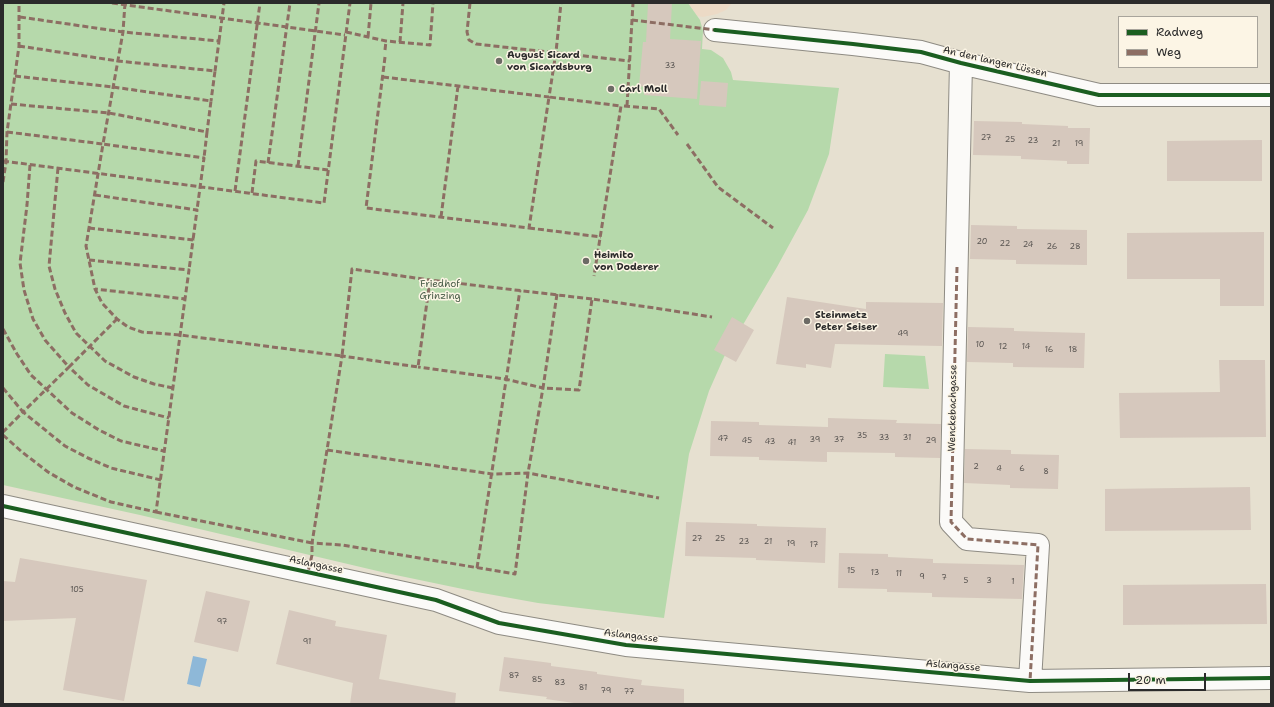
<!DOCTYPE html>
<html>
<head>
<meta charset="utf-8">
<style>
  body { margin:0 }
  #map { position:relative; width:1274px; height:707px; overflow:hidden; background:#e6e0d0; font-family:"Shantell Sans",sans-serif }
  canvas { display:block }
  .frame { position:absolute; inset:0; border:4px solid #2b2b2b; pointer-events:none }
  .legend { position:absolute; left:1118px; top:16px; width:140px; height:52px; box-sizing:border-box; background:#fcf5e5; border:1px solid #a8a49b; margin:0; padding:5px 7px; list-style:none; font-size:12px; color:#2b2b2b }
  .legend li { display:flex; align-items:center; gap:8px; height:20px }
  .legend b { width:20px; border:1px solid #a8a49b }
  .scale { position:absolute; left:1128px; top:673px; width:78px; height:18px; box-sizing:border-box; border:2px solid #2b2b2b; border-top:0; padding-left:5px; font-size:12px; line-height:14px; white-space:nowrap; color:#2b2b2b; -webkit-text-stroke:3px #fcf5e5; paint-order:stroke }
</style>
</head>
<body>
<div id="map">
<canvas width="1274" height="707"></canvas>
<div class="frame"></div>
<ul class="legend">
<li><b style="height:5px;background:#1b5e20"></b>Radweg</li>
<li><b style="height:5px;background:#8d6e63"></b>Weg</li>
</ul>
<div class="scale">20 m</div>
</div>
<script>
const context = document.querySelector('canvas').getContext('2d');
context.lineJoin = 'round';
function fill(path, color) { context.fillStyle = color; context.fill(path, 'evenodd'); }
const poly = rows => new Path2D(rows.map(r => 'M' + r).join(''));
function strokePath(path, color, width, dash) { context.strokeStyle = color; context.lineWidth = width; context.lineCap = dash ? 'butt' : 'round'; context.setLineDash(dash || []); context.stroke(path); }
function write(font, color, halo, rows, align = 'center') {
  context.font = font + ' "Shantell Sans",sans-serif'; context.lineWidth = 3; context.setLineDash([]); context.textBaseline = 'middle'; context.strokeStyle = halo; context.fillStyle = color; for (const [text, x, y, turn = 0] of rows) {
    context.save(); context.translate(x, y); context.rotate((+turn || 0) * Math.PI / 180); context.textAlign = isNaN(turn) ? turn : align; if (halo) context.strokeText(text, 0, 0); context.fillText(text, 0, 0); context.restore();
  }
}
const built = poly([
  [688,3,732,3,726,10,717,14,703,17,697,16]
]);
const green = poly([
  [3,3,688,3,700,20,703,31,702,49,711,50,723,58,731,72,733,80,839,88,829,154,808,210,777,267,724,357,709,391,689,454,664,618,538,603,477,592,386,573,140,515,3,485],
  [885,354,925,356,929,389,883,387]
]);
const water = poly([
  [193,656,207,659,200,687,187,684]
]);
const building = poly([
  [648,3,672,3,670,39,701,41,697,99,644,95,645,87,639,86,643,42,646,42],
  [701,81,728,83,726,107,699,105],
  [974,121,1022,122,1022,124,1068,126,1068,128,1090,128,1089,164,1067,164,1067,161,1021,159,1021,156,973,155],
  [1262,140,1262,181,1167,181,1167,141],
  [971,225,1017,226,1017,229,1087,230,1087,265,1016,264,1016,260,970,259],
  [1264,232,1264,306,1220,306,1220,279,1127,279,1127,233],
  [787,297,866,309,866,302,943,303,942,346,835,344,831,368,806,364,806,368,776,364],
  [732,317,754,330,736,362,714,350],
  [968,327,1014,328,1014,331,1085,333,1084,368,1013,367,1013,363,967,362],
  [1219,360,1265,360,1266,437,1120,438,1119,393,1220,392],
  [828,418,897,420,896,423,941,424,940,458,895,457,895,453,827,452,827,462,759,460,759,457,710,456,711,421,759,422,759,425,828,427],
  [965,449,1011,450,1011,454,1059,455,1058,489,1010,488,1010,485,964,483],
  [1250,487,1251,530,1105,531,1105,489],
  [686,522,757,524,757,526,826,528,825,563,756,560,756,558,685,556],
  [839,553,888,554,888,557,933,559,933,563,1024,565,1022,599,932,597,932,593,887,592,887,589,838,588],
  [20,558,147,580,124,701,63,690,76,618,3,621,3,581,15,582],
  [1266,584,1267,624,1123,625,1123,585],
  [206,591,250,601,238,652,194,642],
  [289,610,336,621,335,626,387,635,379,679,456,693,455,704,350,704,353,683,276,664],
  [504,657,551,663,551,666,597,672,597,674,642,680,641,685,684,689,684,704,581,704,546,699,547,697,499,691]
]);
const minor = poly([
  [715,30,853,44,921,52,961,63,1099,95,1271,95],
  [961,63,951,522,967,539,1038,545,1030,681],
  [3,506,436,600,499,623,626,645,1030,681,1271,678]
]);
const quiet = poly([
  [112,3,345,35],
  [125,3,123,32,103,144,204,158,197,210],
  [470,3,467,32,469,40,476,44,630,61],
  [20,17,123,32,219,41,215,71],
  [632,20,715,30],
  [346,32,386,41,430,45,433,3],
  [368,37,371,3],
  [219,41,224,3],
  [400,42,403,3],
  [19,46,118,61,215,71,211,101],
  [385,50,386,41],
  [385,57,366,208,529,228,549,97,621,106,594,276],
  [15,76,113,87,211,101,207,132],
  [383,77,549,97,556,52,561,3],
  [11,104,109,113,207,132,204,158],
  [624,106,659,109,678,135],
  [627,106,633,3],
  [7,132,103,144,86,246,95,289,102,303,117,319,128,327,142,332,180,335,342,356,352,269,430,280],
  [687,144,718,187,773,228],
  [3,161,324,203,350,3],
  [268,163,290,3],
  [30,165,27,205,20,263,24,290,33,319,45,340,69,367,117,319],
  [298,166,319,3],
  [58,168,49,266,55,289,65,313,76,333,105,361,134,377,154,384,173,388],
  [3,182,6,162,7,132,19,46,19,3],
  [235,191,260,3],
  [252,193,256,161,328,170],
  [95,195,197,210,193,240],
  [441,217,458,86],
  [89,228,193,240,189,270],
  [529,228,601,237],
  [89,260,189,270,185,299],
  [957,267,951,522,967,539,1038,545,1030,681],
  [557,294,543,388,579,390,592,299,655,308,712,317],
  [592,299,430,280,418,367,342,356,327,450,492,474,528,473,659,498],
  [3,329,17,354,31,375,72,413,99,430,121,441,164,451],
  [3,388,23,412,3,432],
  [3,435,22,452,48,472,74,487,111,502,156,512,185,299,95,289],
  [327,450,312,543,342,545,515,574,528,473,543,388,505,379,418,367],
  [161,480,111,468,88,458,65,446,23,412,69,367,88,385,124,406,169,418],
  [156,512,312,543,312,555,308,572],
  [477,568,520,290]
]);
const cycleway = poly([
  [715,30,853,44,921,52,961,63,1099,95,1271,95],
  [3,506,436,600,499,623,626,645,1030,681,1271,678]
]);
const markers = [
  [499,61,4,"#6c6a65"],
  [611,89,4,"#6c6a65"],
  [586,261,4,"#6c6a65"],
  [807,321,4,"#6c6a65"]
];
const numberNames = [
  ["33",670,66],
  ["27",986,138],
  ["25",1010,140],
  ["23",1033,141],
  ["21",1056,144],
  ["19",1079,144],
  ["20",982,242],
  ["22",1005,244],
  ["24",1028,245],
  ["26",1052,247],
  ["28",1075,247],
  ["49",903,334],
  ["10",980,345],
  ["12",1003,347],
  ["14",1026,347],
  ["16",1049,350],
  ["18",1073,350],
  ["35",862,436],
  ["33",884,438],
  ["31",907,438],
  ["47",723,439],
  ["39",815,440],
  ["37",839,440],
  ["45",747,441],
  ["29",931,441],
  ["43",770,442],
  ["41",792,443],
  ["2",976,467],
  ["4",999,469],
  ["6",1022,469],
  ["8",1046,472],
  ["27",697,539],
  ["25",720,539],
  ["23",744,542],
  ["21",768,542],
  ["19",791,544],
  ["17",814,545],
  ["15",851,571],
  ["13",875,573],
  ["11",899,574],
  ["9",922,577],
  ["7",944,578],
  ["5",966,581],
  ["3",989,581],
  ["1",1013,582],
  ["105",77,590],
  ["97",222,622],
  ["91",307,642],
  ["87",514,676],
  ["85",537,680],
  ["83",560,683],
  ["81",583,688],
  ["79",606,691],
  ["77",629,692]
];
const poiNames = [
  ["August Sicard",507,55],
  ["von Sicardsburg",507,67],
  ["Carl Moll",619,89],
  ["Heimito",594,255],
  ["von Doderer",594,267],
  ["Steinmetz",815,315],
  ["Peter Seiser",815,327]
];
const streetNames = [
  ["An den langen Lüssen",995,62,13],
  ["Wenckebachgasse",953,408,-89],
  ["Aslangasse",316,565,12],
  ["Aslangasse",631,636,7],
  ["Aslangasse",953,666,5]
];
const parkNames = [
  ["Friedhof",440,284],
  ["Grinzing",440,296]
];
fill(built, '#ecdac6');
fill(green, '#b6d9ab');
fill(water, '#8eb8d8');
fill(building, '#d6c8bd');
strokePath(minor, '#8e8b83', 24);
strokePath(minor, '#fbfaf8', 22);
strokePath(quiet, '#8d6e63', 3, [6, 3]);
strokePath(cycleway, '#1b5e20', 4);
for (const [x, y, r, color] of markers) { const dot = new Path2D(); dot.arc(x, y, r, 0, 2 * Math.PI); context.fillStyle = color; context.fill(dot); strokePath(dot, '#fcf5e5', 1.5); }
write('8px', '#575350', null, numberNames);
write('bold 10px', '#2b2b2b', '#fcf5e5', poiNames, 'left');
write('10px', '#2b2b2b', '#fcf5e5', streetNames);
write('10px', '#495d48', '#fcf5e5', parkNames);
</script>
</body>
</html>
